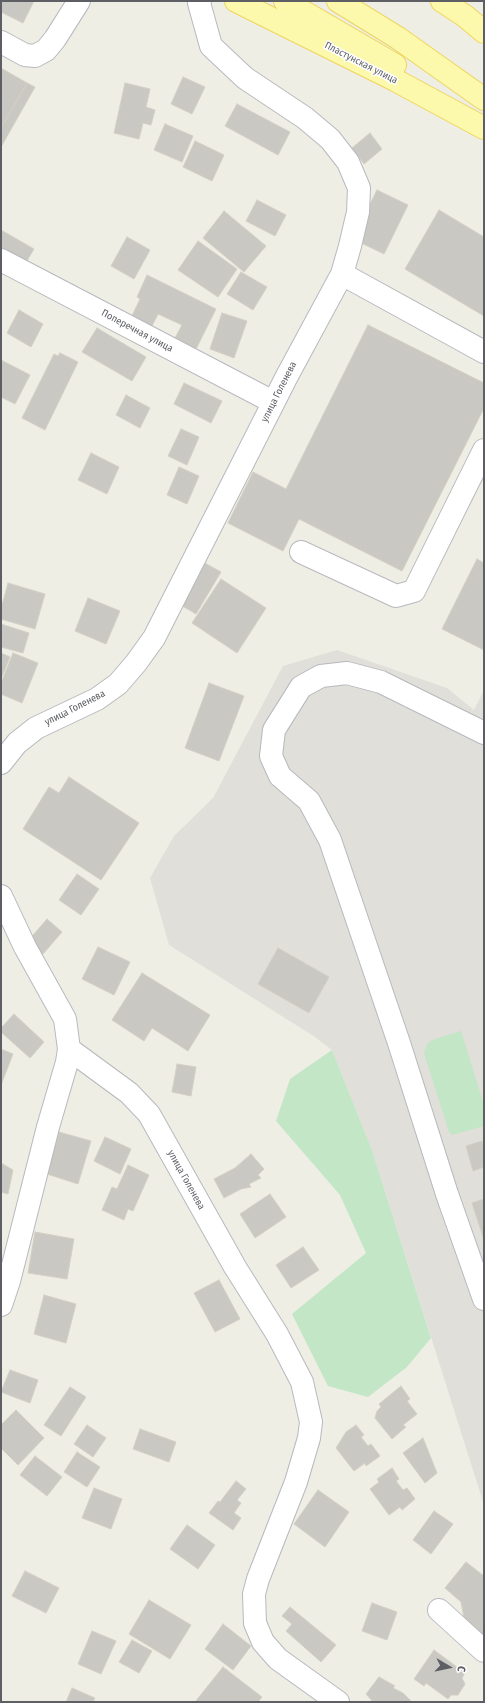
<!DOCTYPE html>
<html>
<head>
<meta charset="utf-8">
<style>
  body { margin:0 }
  #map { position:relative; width:485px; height:1703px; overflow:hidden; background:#efeee5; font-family:"Fira Sans Condensed",sans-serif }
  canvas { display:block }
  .frame { position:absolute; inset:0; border:2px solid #5d5f65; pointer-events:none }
  .north { position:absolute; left:429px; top:1647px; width:40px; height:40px; -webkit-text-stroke:3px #fff; paint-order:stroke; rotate:99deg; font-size:11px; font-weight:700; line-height:16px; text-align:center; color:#5d5f65 }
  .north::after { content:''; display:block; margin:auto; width:14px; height:18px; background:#5d5f65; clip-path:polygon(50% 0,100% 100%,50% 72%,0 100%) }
</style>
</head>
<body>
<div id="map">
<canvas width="485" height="1703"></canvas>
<div class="frame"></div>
<div class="north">С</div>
</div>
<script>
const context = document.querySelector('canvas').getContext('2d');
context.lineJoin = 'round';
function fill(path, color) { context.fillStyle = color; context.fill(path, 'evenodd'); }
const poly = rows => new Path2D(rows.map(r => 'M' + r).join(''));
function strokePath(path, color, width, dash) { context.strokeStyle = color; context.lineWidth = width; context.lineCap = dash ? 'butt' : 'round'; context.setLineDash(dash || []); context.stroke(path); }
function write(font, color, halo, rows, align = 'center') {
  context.font = font + ' "Fira Sans Condensed",sans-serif'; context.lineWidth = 3; context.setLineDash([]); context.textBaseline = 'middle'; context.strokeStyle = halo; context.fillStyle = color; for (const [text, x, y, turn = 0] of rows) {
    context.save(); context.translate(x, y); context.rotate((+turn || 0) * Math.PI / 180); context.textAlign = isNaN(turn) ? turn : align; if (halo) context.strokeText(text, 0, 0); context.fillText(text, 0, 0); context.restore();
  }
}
const industrial = poly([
  [337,650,447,688,474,710,484,690,484,1505,372,1150,332,1050,315,1037,169,945,150,878,174,836,213,798,283,666]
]);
const green = poly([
  [461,1031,484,1105,484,1126,452,1135,449,1132,424,1053,427,1044,432,1040],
  [332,1050,372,1150,431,1338,407,1367,368,1397,328,1386,292,1314,366,1253,340,1195,276,1121,290,1079]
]);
const building = poly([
  [1,1,34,1,23,23,1,12,1,1],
  [1,68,27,83,1,128,1,68],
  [183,77,205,87,192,114,171,104,183,77],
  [27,83,35,87,1,147,1,128,27,83],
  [125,83,150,89,146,107,155,110,151,125,143,123,139,139,114,133,125,83],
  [237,104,290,132,278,155,225,126,237,104],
  [165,124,193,136,182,162,154,150,165,124],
  [370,133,382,149,364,164,352,148,370,133],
  [195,141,224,155,212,181,183,167,195,141],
  [377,190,408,205,384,254,353,239,377,190],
  [257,200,286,215,275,236,246,221,257,200],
  [439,210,484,237,484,316,405,269,439,210],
  [224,211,266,246,244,272,203,238,224,211],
  [1,230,34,249,22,269,1,257,1,230],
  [127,237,150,250,134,279,111,266,127,237],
  [198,241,237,269,218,297,178,270,198,241],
  [241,272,267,287,253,310,227,294,241,272],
  [147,275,216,309,196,349,175,338,182,325,158,314,149,332,129,322,140,299,137,297,147,275],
  [19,310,43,324,31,347,7,333,19,310],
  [222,313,247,321,234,358,210,349,222,313],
  [368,325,484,383,484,408,402,571,299,519,283,551,228,523,253,472,286,489,368,325],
  [97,328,146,357,132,381,82,352,97,328],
  [60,353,78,362,45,430,22,418,54,354,58,356,60,353],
  [1,360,30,375,15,404,1,397,1,360],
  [184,383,222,401,211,423,174,404,184,383],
  [126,395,150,408,140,428,116,415,126,395],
  [181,429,199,437,187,465,168,456,181,429],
  [91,453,119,467,107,494,78,480,91,453],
  [179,467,199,476,187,504,167,495,179,467],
  [477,559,484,563,484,650,442,629,477,559],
  [203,562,221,572,196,614,179,604,203,562],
  [221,579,266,608,237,653,192,623,221,579],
  [8,583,45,594,35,629,1,619,1,609,8,583],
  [88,598,120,611,106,644,75,631,88,598],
  [1,624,29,633,23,653,1,647,1,624],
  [1,653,10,657,1,679,1,653],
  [13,653,38,663,22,703,1,694,1,683,13,653],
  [209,683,244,696,219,761,185,748,209,683],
  [69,777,139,823,101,880,23,829,49,787,59,793,69,777],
  [77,874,99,889,81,915,59,900,77,874],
  [47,919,62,932,43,954,28,941,47,919],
  [98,947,130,962,114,995,82,979,98,947],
  [278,948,329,977,309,1013,258,984,278,948],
  [142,973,210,1015,188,1051,152,1028,144,1041,112,1020,142,973],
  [14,1014,44,1042,30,1058,1,1032,1,1028,14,1014],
  [1,1049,13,1054,1,1085,1,1049],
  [177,1064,196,1067,191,1096,172,1092,177,1064],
  [59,1132,91,1141,78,1184,47,1174,59,1132],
  [105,1137,131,1149,120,1174,94,1161,105,1137],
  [482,1141,484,1147,484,1167,473,1171,466,1146,482,1141],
  [251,1154,264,1169,258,1175,261,1178,249,1184,251,1187,241,1189,224,1198,214,1179,235,1168,251,1154],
  [1,1163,13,1170,8,1194,1,1192,1,1163],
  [128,1165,149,1175,133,1211,128,1209,124,1220,102,1210,112,1187,117,1189,128,1165],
  [270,1194,286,1217,255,1238,240,1214,270,1194],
  [484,1199,484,1240,472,1203,484,1199],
  [35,1232,74,1239,67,1279,28,1273,35,1232],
  [303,1247,319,1270,291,1288,276,1265,303,1247],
  [219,1280,240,1319,215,1332,194,1293,219,1280],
  [44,1295,76,1304,66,1343,34,1334,44,1295],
  [10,1370,38,1380,30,1403,1,1392,10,1370],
  [401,1386,410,1399,407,1401,417,1414,403,1425,406,1427,392,1439,375,1418,377,1411,381,1407,379,1404,401,1386],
  [70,1387,86,1397,61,1436,44,1425,70,1387],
  [16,1410,44,1438,18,1465,1,1448,1,1425,16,1410],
  [87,1425,106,1438,93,1457,74,1444,87,1425],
  [356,1425,364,1435,361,1437,368,1446,371,1444,380,1456,366,1466,365,1463,354,1471,336,1448,346,1432,356,1425],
  [140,1429,176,1442,169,1462,133,1449,140,1429],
  [423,1438,437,1473,425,1483,403,1453,423,1438],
  [77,1452,100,1467,87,1487,64,1472,77,1452],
  [35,1456,62,1477,47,1496,20,1475,35,1456],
  [392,1468,399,1479,396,1481,403,1490,407,1488,415,1499,402,1510,400,1507,389,1515,370,1489,379,1482,377,1479,392,1468],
  [236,1481,246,1489,237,1500,241,1503,234,1513,241,1518,233,1530,209,1513,218,1501,220,1502,236,1481],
  [94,1488,122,1499,111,1529,82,1518,94,1488],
  [318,1490,349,1512,325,1547,294,1524,318,1490],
  [434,1511,453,1524,431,1554,413,1540,434,1511],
  [187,1525,215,1545,198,1569,170,1549,187,1525],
  [466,1562,484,1576,484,1644,466,1629,461,1602,445,1588,466,1562],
  [25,1571,59,1588,46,1613,12,1596,25,1571],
  [149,1600,191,1625,170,1659,129,1634,149,1600],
  [372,1603,397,1612,387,1640,362,1631,372,1603],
  [290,1607,336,1645,321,1662,286,1631,292,1624,282,1616,290,1607],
  [223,1624,251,1646,233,1670,205,1649,223,1624],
  [92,1631,116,1641,101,1674,78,1664,92,1631],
  [132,1640,152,1651,139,1673,119,1662,132,1640],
  [434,1650,465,1673,462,1678,465,1684,458,1695,451,1695,448,1699,426,1683,424,1686,414,1679,434,1650],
  [223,1667,262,1697,258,1702,195,1702,223,1667],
  [379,1677,395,1686,393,1688,403,1693,412,1702,373,1702,366,1694,379,1677],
  [72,1688,95,1698,93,1702,66,1702,72,1688]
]);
const minor = poly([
  [1,42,25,55,35,56,46,50,55,39,79,1],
  [1,260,273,402],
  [342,274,484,352],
  [301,552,396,596,414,591,484,450],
  [484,733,381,682,347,673,321,676,301,687,274,730,271,756,280,776,309,801,330,840,399,1043,447,1194,484,1299],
  [1,763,17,743,36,728,97,699,118,684,136,663,154,638,287,376,342,274,350,246,358,212,359,188,348,162,330,139,305,118,245,78,211,46,199,3,200,1],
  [1,896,25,947,65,1019,69,1049,67,1062,48,1127,9,1281,1,1305],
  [69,1049,129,1093,149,1114,235,1267,277,1334,302,1382,311,1422,309,1438,296,1482,258,1579,254,1594,255,1623,263,1642,278,1659,338,1702],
  [439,1610,484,1651]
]);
const major = poly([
  [236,1,395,80,484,128],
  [285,1,395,65],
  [338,1,398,38,484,99],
  [442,1,465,16,484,32]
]);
const streetNames = [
  ["Пластунская улица",361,63,27],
  ["Поперечная улица",137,331,28],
  ["улица Голенева",279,392,-63],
  ["улица Голенева",75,708,-27],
  ["улица Голенева",186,1180,61]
];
fill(industrial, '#e0dfd9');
fill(green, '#c2e6c6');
fill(building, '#cac8c2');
strokePath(building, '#d3d0c3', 1);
strokePath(minor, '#b7b9be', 24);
strokePath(major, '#eed55f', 24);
strokePath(minor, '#fff', 22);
strokePath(major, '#fdf9ac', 22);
write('10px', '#5d5f65', '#fff', streetNames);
</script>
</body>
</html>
